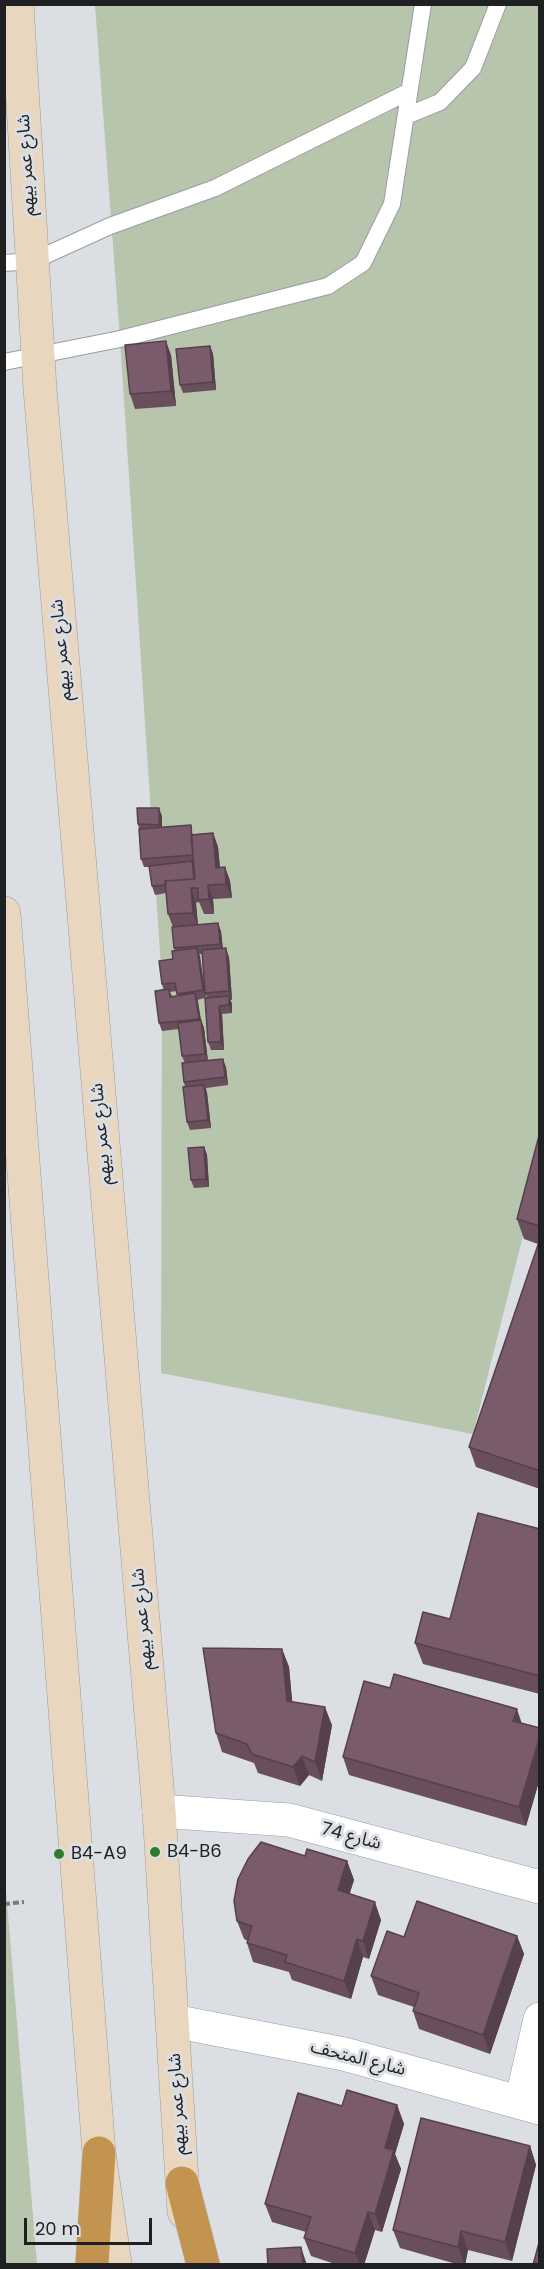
<!DOCTYPE html>
<html>
<head>
<meta charset="utf-8">
<style>
  body { margin:0 }
  #map { position:relative; width:544px; height:2269px; overflow:hidden; background:#dbdee3; font-family:Poppins,sans-serif }
  canvas { display:block }
  .frame { position:absolute; inset:0; border:6px solid #1e2021; pointer-events:none }
  .scale { position:absolute; left:24px; top:2218px; width:128px; height:27px; box-sizing:border-box; border:3px solid #1e2021; border-top:0; padding-left:8px; font-size:18px; line-height:21px; white-space:nowrap; color:#1e2021; -webkit-text-stroke:4px #dbdee3; paint-order:stroke }
</style>
</head>
<body>
<div id="map">
<canvas width="544" height="2269"></canvas>
<div class="frame"></div>
<div class="scale">20 m</div>
</div>
<script>
const context = document.querySelector('canvas').getContext('2d');
context.lineJoin = 'round';
function fill(path, color) { context.fillStyle = color; context.fill(path, 'evenodd'); }
const poly = rows => new Path2D(rows.map(r => 'M' + r).join(''));
function strokePath(path, color, width, dash) { context.strokeStyle = color; context.lineWidth = width; context.lineCap = dash ? 'butt' : 'round'; context.setLineDash(dash || []); context.stroke(path); }
function write(font, color, halo, rows, align = 'center') {
  context.font = font + ' Poppins,"Noto Sans Arabic",sans-serif'; context.lineWidth = 6; context.setLineDash([]); context.textBaseline = 'middle'; context.strokeStyle = halo; context.fillStyle = color; for (const [text, x, y, turn = 0] of rows) {
    context.save(); context.translate(x, y); context.rotate((+turn || 0) * Math.PI / 180); context.textAlign = isNaN(turn) ? turn : align; if (halo) context.strokeText(text, 0, 0); context.fillText(text, 0, 0); context.restore();
  }
}
const green = poly([
  [95,5,539,5,540,1168,473,1434,161,1373,162,983,120,339],
  [5,1878,37,2264,5,2264]
]);
const path = poly([
  [4,1904,24,1902]
]);
const service = poly([
  [406,116,440,102,473,68,498,4],
  [4,263,33,261,110,226,215,188,408,92],
  [4,362,120,339,328,286,363,263,392,204,423,4]
]);
const minor = poly([
  [159,1811,289,1820,540,1887],
  [173,2021,344,2054,540,2108],
  [521,2103,540,2019]
]);
const secondary = poly([
  [17,4,40,389,159,1811,184,2212],
  [4,913,99,2153,115,2264]
]);
const trunk = poly([
  [182,2183,203,2264],
  [92,2264,99,2153]
]);
const wall = poly([
  [210,346,213,354,216,390,183,393,180,385],
  [171,355,176,406,135,409,130,394],
  [162,816,162,827,194,834,213,833,218,847,220,867,225,867,230,881,232,898,213,899,214,914,204,914,199,902,196,903,198,925,221,931,223,949,229,957,232,1000,230,1000,232,1004,232,1013,222,1014,224,1050,211,1050,208,1042,205,998,197,1000,201,1020,204,1028,208,1061,226,1067,228,1085,206,1088,207,1093,211,1128,190,1130,187,1122,185,1087,184,1082,185,1063,182,1056,179,1029,162,1031,159,1023,164,990,162,984,173,959,175,951,174,948,173,927,168,914,166,893,155,895,152,886,150,867,144,867,141,859,139,829,138,824],
  [199,954,202,954,205,993,207,997,206,998],
  [177,991,178,996,172,996,170,992],
  [540,1132,540,1489,476,1467,469,1447,538,1244,524,1239,517,1219],
  [204,1147,207,1155,209,1187,194,1188,191,1180],
  [540,1529,540,1694,423,1664,415,1643,450,1619],
  [282,1649,289,1667,292,1702,332,1725,322,1781,309,1775,300,1786,258,1773,254,1763,222,1752,216,1733],
  [390,1688,540,1728,540,1778,526,1826,349,1775,343,1757],
  [305,1856,347,1861,354,1880,349,1894,381,1920,369,1959,363,1957,351,1999,292,1980,289,1972,253,1962,247,1943,248,1941,244,1939,237,1921],
  [517,1936,524,1954,490,2054,419,2029,413,2011,414,2007,378,1995,371,1976,404,1937],
  [397,2105,404,2124,395,2154,401,2169,382,2232,375,2230,364,2265,338,2265,311,2256,304,2238,306,2232,272,2222,265,2204,342,2106],
  [530,2146,536,2165,512,2261,468,2250,465,2265,460,2265,400,2248,393,2230]
]);
const shadedWall = poly([
  [166,341,171,355,176,406,171,391],
  [210,346,213,354,216,390,213,382],
  [159,808,162,816,162,833,159,825],
  [213,833,218,847,221,882,216,868],
  [225,867,230,881,232,898,226,884],
  [208,885,213,899,214,914,209,899],
  [191,888,196,903,198,927,193,913],
  [218,923,221,931,223,952,220,944],
  [197,948,200,956,206,998,203,990],
  [226,948,229,957,232,1000,229,991],
  [195,993,198,1001,202,1027,199,1019],
  [229,996,232,1004,232,1013,229,1005],
  [219,1006,222,1014,224,1050,221,1042],
  [201,1020,204,1028,208,1062,205,1054],
  [223,1059,226,1067,228,1085,225,1077],
  [204,1085,207,1093,211,1128,208,1120],
  [204,1147,207,1155,209,1187,206,1179],
  [282,1649,289,1667,294,1720,287,1701],
  [325,1707,332,1725,322,1781,315,1762],
  [517,1709,523,1727,513,1721],
  [540,1736,540,1778,526,1826,519,1807],
  [302,1756,309,1775,300,1786,293,1767],
  [347,1861,354,1880,345,1909,338,1890],
  [375,1902,381,1920,369,1959,363,1941],
  [517,1936,524,1954,490,2054,483,2035],
  [357,1939,363,1957,351,1999,344,1981],
  [397,2105,404,2124,395,2154,401,2169,382,2232,375,2214,385,2148],
  [530,2146,536,2165,512,2261,505,2242],
  [368,2212,375,2230,364,2265,360,2265,355,2253],
  [461,2231,468,2250,465,2265,458,2247],
  [301,2247,307,2265,303,2265]
]);
const building = poly([
  [166,341,171,391,130,394,125,345,166,341],
  [210,346,213,382,180,385,176,349,210,346],
  [137,808,159,808,159,825,138,824,137,808],
  [191,825,193,855,141,859,139,829,191,825],
  [213,833,216,868,225,867,226,884,208,885,209,899,198,900,198,888,191,888,193,913,168,914,165,881,195,879,191,835,213,833],
  [192,861,194,879,165,881,166,885,152,886,149,866,192,861],
  [218,923,220,944,174,948,172,927,218,923],
  [197,948,203,990,177,994,175,983,162,984,159,961,173,959,172,951,197,948],
  [226,948,229,991,205,993,202,950,226,948],
  [169,989,170,997,195,993,199,1019,159,1023,155,991,169,989],
  [229,996,229,1005,219,1006,221,1042,208,1042,205,998,229,996],
  [201,1020,205,1054,182,1056,178,1023,201,1020],
  [223,1059,225,1077,184,1082,182,1063,223,1059],
  [204,1085,208,1120,187,1122,183,1087,204,1085],
  [540,1132,540,1226,517,1219,540,1132],
  [204,1147,206,1179,191,1180,188,1148,204,1147],
  [539,1242,540,1242,540,1471,469,1447,539,1242],
  [478,1513,540,1529,540,1676,415,1643,423,1612,450,1619,478,1513],
  [203,1648,282,1649,287,1701,325,1707,315,1762,302,1756,293,1767,252,1754,247,1744,216,1733,203,1648],
  [394,1674,517,1709,513,1721,540,1728,540,1736,519,1807,343,1757,364,1681,390,1688,394,1674],
  [261,1842,305,1856,307,1849,347,1861,338,1890,375,1902,363,1941,357,1939,344,1981,285,1962,287,1955,247,1943,252,1926,237,1921,234,1901,238,1879,248,1859,261,1842],
  [417,1901,517,1936,483,2035,413,2011,419,1993,371,1976,387,1931,404,1937,417,1901],
  [347,2090,397,2105,385,2148,394,2150,375,2214,368,2212,355,2253,304,2238,311,2217,265,2204,298,2093,342,2106,347,2090],
  [421,2118,530,2146,505,2242,461,2231,458,2247,393,2230,421,2118],
  [540,2239,540,2265,533,2265,540,2239],
  [301,2247,303,2265,268,2265,267,2249,301,2247]
]);
const markers = [
  [155,1852,6,"#2e7e29"],
  [59,1854,6,"#2e7e29"]
];
const streetNames = [
  ["شارع عمر بيهم",27,165,-93],
  ["شارع عمر بيهم",62,650,-95],
  ["شارع عمر بيهم",102,1134,-95],
  ["شارع عمر بيهم",143,1619,-95],
  ["شارع 74",351,1837,15],
  ["شارع المتحف",358,2059,14],
  ["شارع عمر بيهم",178,2104,-93]
];
const poiNames = [
  ["B4-B6",167,1852],
  ["B4-A9",71,1854]
];
fill(green, '#b7c5ac');
strokePath(service, '#999ca1', 18);
strokePath(minor, '#999ca1', 34);
strokePath(secondary, '#999ca1', 34);
strokePath(trunk, '#bcbcbc', 34);
strokePath(path, '#77797c', 4, [6, 3]);
strokePath(service, '#fff', 16);
strokePath(minor, '#fff', 33);
strokePath(secondary, '#e8d7be', 33);
strokePath(trunk, '#c29450', 33);
fill(wall, '#694e5c');
fill(shadedWall, '#55404b');
fill(building, '#7a5b6b');
strokePath(building, '#55404b', 1.5);
for (const [x, y, r, color] of markers) { const dot = new Path2D(); dot.arc(x, y, r, 0, 2 * Math.PI); context.fillStyle = color; context.fill(dot); strokePath(dot, '#dbdee3', 2); }
write('18px', '#1e2021', '#dbdee3', streetNames);
write('18px', '#1e2021', '#dbdee3', poiNames, 'left');
</script>
</body>
</html>
